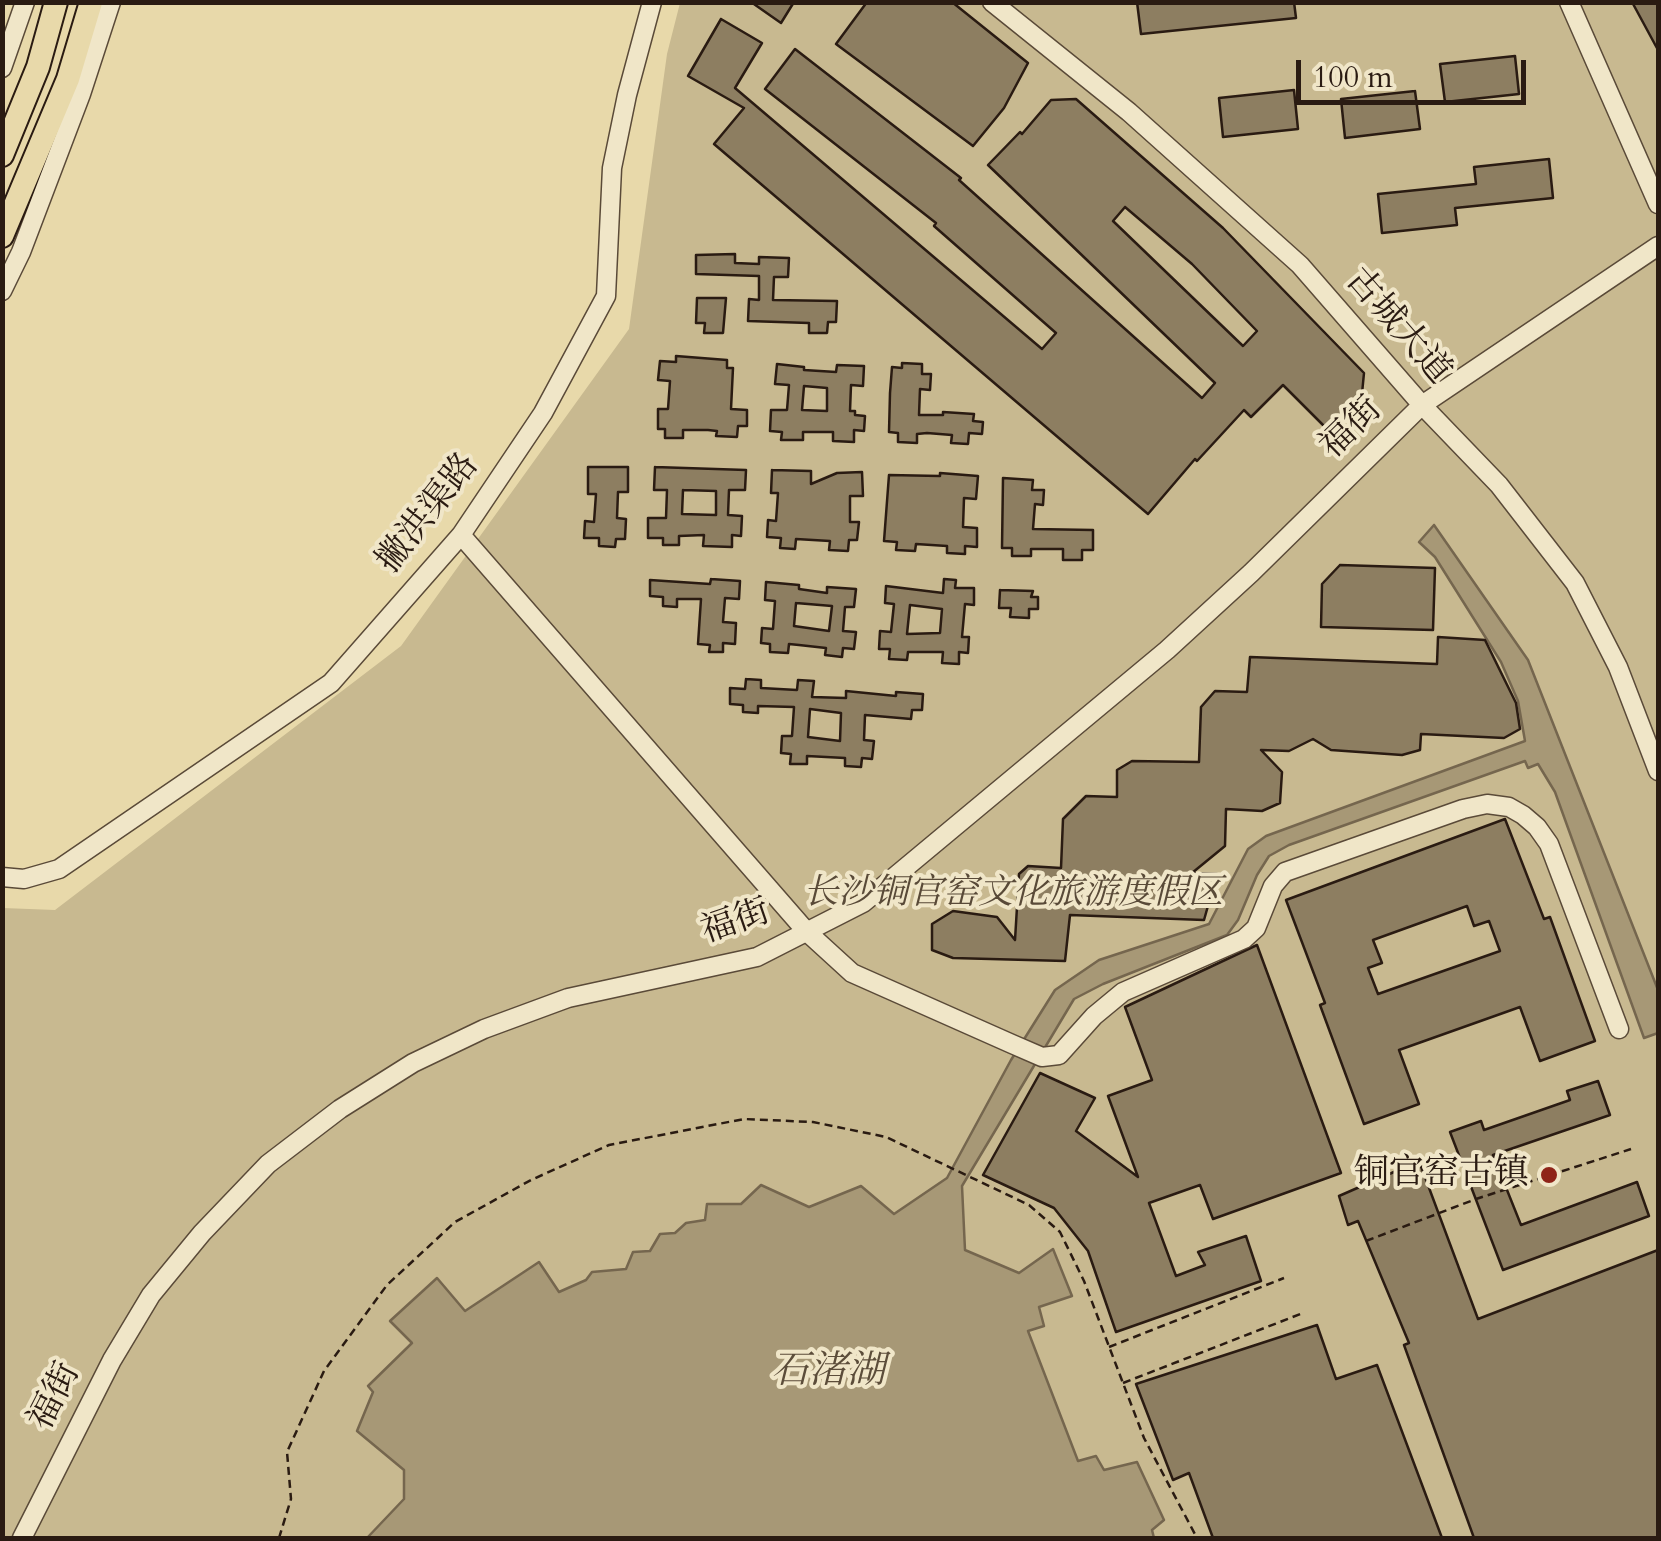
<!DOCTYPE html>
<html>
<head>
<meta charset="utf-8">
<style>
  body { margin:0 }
  #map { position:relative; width:1661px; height:1541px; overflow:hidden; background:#e8d9aa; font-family:Cardo,serif }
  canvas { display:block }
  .frame { position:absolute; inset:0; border:5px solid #2a1b12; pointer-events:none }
  .scale { position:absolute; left:1296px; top:60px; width:230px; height:45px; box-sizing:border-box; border:5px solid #2a1b12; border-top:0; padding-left:12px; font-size:30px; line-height:35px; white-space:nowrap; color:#2a1b12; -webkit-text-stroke:8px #f0e6c8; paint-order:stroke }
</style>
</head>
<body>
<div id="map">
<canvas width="1661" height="1541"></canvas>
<div class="frame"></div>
<div class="scale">100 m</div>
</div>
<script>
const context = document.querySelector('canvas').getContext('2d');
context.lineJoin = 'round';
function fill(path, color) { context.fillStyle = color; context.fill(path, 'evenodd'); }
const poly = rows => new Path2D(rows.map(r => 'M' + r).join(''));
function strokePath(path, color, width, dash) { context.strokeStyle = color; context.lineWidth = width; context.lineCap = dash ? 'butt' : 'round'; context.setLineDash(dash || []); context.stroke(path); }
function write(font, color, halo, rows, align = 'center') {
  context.font = font + ' Cardo,"Noto Serif SC",serif'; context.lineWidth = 8; context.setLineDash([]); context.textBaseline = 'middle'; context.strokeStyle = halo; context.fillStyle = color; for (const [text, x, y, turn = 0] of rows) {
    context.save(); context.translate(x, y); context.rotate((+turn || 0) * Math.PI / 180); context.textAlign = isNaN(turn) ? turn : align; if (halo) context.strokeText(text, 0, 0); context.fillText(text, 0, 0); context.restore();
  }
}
const green = poly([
  [680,3,1658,3,1658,1538,3,1538,3,908,55,910,401,646,629,329,667,54]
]);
const water = poly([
  [1434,525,1528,660,1658,990,1658,1033,1644,1038,1555,792,1538,764,1528,768,1525,761,1289,845,1269,856,1257,875,1238,920,1227,935,1103,984,1074,999,962,1186,965,1250,1019,1273,1053,1249,1072,1296,1039,1307,1044,1326,1028,1331,1078,1461,1096,1456,1104,1470,1137,1462,1164,1520,1152,1530,1154,1538,367,1538,404,1499,404,1470,357,1431,373,1392,368,1386,412,1343,390,1321,437,1278,465,1311,539,1262,559,1292,586,1280,592,1272,626,1269,633,1252,650,1251,660,1234,675,1233,686,1223,705,1220,707,1204,741,1204,761,1185,809,1207,861,1186,894,1214,947,1178,1011,1060,1055,990,1099,960,1209,924,1248,849,1266,836,1525,741,1518,701,1501,662,1435,557,1419,542,1434,525]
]);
const building = poly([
  [751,2,794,2,781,23,751,2],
  [867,2,952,2,1028,63,1004,108,973,146,836,44,867,2],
  [1137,2,1294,2,1296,18,1141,34,1137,2],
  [1632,2,1658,2,1658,50,1632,2],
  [721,19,762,43,735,88,1042,349,1056,333,934,226,936,223,765,89,795,49,961,178,959,180,1202,398,1215,383,988,165,1020,132,1022,134,1051,100,1076,99,1223,228,1364,373,1361,404,1329,431,1283,385,1251,417,1244,410,1197,461,1195,459,1148,514,714,144,744,108,688,76,721,19],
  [1125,207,1192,264,1257,331,1243,346,1113,221,1125,207],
  [1515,56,1519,94,1445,102,1440,64,1515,56],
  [1294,90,1298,129,1223,137,1219,98,1294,90],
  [1415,91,1420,129,1345,138,1341,99,1415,91],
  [1549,159,1553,198,1455,208,1457,225,1382,233,1378,194,1476,184,1474,167,1549,159],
  [735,254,735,263,759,264,759,257,789,258,788,277,774,277,773,300,837,301,836,322,828,322,827,333,809,333,809,323,748,321,749,299,759,300,759,276,696,274,696,255,735,254],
  [697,298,726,298,723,333,704,333,705,323,696,323,697,298],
  [676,356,727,360,727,368,733,368,731,409,747,410,747,426,738,426,737,437,716,436,717,431,708,430,683,430,683,438,665,438,665,429,658,429,658,409,668,409,670,381,658,380,660,361,676,362,676,356],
  [902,363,922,364,922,374,931,374,930,390,920,389,919,415,943,415,943,412,974,414,973,421,983,422,982,434,969,433,968,444,951,443,952,435,927,433,917,434,917,443,898,442,898,433,889,432,890,393,892,367,902,368,902,363],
  [777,364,804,367,804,370,836,372,837,365,864,366,863,386,851,385,850,411,855,411,855,415,865,416,864,431,854,430,854,442,833,441,833,432,803,432,803,440,781,440,782,432,770,431,771,410,787,410,789,385,775,384,777,364],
  [804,386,827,388,827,411,802,410,804,386],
  [588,467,628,467,628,492,618,492,617,518,626,519,625,539,616,539,615,547,599,546,599,538,584,538,585,521,594,522,596,494,588,494,588,467],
  [655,467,746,470,745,490,729,490,728,515,742,516,741,536,732,535,732,547,703,546,704,535,679,536,679,545,663,545,663,538,648,538,648,518,666,518,667,490,654,490,655,467],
  [683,490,716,491,716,515,682,514,683,490],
  [772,470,811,471,811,484,837,473,862,472,863,496,850,496,850,522,859,522,857,540,849,540,848,551,829,550,830,541,796,539,795,549,780,548,781,538,767,537,768,520,776,521,778,493,771,493,772,470],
  [940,473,978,476,976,499,964,498,963,527,977,528,977,547,965,546,965,554,947,553,947,546,916,544,915,551,896,550,897,542,884,541,889,475,940,476,940,473],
  [1003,478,1033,480,1032,490,1044,490,1043,505,1035,504,1033,529,1093,530,1093,550,1082,550,1082,560,1063,560,1063,549,1031,549,1031,556,1012,556,1012,548,1002,548,1003,478],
  [1340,565,1435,568,1433,630,1321,627,1322,584,1340,565],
  [711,579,740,581,739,599,725,598,723,622,736,623,735,644,723,643,723,652,709,652,710,645,698,644,701,599,677,599,677,607,663,606,663,597,650,596,650,580,710,584,711,579],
  [944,579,956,580,955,588,974,588,974,605,965,604,962,637,969,637,968,653,959,652,959,664,942,663,943,652,908,652,907,660,889,659,890,649,879,649,880,631,891,632,894,604,885,603,886,586,943,593,944,579],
  [910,605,942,609,940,633,907,634,910,605],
  [766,582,799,585,799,589,827,593,827,587,856,589,854,607,845,607,843,631,856,632,854,649,843,648,842,657,825,655,826,648,799,645,789,644,788,653,770,652,770,644,761,643,762,628,773,629,775,601,765,600,766,582],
  [796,603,832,606,829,631,794,626,796,603],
  [1000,590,1033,591,1031,597,1038,597,1038,609,1029,609,1029,618,1010,617,1011,608,999,608,1000,590],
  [1438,637,1485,640,1516,703,1520,729,1504,738,1421,734,1420,750,1402,755,1331,750,1313,739,1289,751,1261,750,1282,772,1280,803,1262,811,1226,809,1225,846,1192,873,1217,874,1204,920,1070,915,1065,961,953,958,932,950,932,924,953,911,997,917,1015,940,1019,874,1028,866,1061,868,1063,819,1086,796,1117,797,1117,770,1132,761,1199,762,1201,707,1215,691,1247,692,1250,657,1437,664,1438,637],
  [746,679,761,680,761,688,797,690,798,680,814,681,812,697,846,698,846,691,896,696,896,692,923,694,922,710,912,710,911,719,865,715,864,740,874,741,872,759,862,758,861,767,845,766,845,758,807,756,807,764,790,764,791,754,781,753,782,736,792,736,794,707,758,706,758,713,743,712,743,705,730,704,730,688,745,689,746,679],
  [810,709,841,713,840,741,808,737,810,709],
  [1505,819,1544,919,1550,917,1595,1041,1540,1061,1520,1007,1399,1050,1419,1104,1364,1124,1320,1005,1325,1003,1286,900,1505,819],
  [1467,906,1474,926,1489,921,1500,951,1378,994,1368,968,1382,963,1373,940,1467,906],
  [1257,945,1341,1173,1213,1219,1200,1185,1149,1203,1176,1276,1205,1265,1198,1252,1246,1236,1261,1281,1116,1332,1088,1251,1054,1208,983,1175,1040,1073,1095,1098,1076,1131,1138,1177,1108,1096,1152,1080,1125,1007,1257,945],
  [1598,1081,1610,1115,1493,1155,1521,1225,1637,1182,1649,1216,1503,1270,1450,1132,1481,1121,1484,1130,1570,1100,1567,1091,1598,1081],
  [1419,1161,1478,1319,1658,1250,1658,1538,1474,1538,1404,1345,1409,1343,1358,1221,1348,1225,1339,1196,1419,1161],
  [1317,1325,1336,1379,1377,1365,1442,1538,1213,1538,1189,1473,1173,1480,1136,1384,1317,1325]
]);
const path = poly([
  [1366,1241,1476,1199,1631,1149],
  [1109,1347,1284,1278],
  [1123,1383,1303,1313],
  [279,1538,291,1499,287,1452,324,1371,387,1285,455,1222,531,1180,609,1145,744,1119,813,1122,886,1137,1029,1205,1060,1232,1084,1281,1144,1438,1197,1538]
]);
const minor = poly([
  [992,2,1129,112,1300,265,1422,405,1499,485,1575,583,1618,667,1658,771],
  [1569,2,1658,204],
  [2,68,25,2],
  [2,291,21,252,81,94,111,2],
  [461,535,806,931,852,973,1012,1044,1042,1057,1059,1055,1094,1016,1123,992,1244,939,1256,928,1273,886,1285,872,1463,809,1487,804,1509,807,1523,815,1537,827,1549,844,1619,1029],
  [2,877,24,879,59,869,331,683,461,535,543,413,606,296,612,168,627,95,652,2],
  [22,1538,112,1360,151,1295,202,1233,268,1164,340,1109,413,1063,484,1029,568,998,757,957,863,903,1167,650,1251,573,1422,405,1658,246]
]);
const major = poly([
  [2,155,38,67,56,2],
  [2,236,68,79,91,2]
]);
const markers = [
  [1549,1175,10,"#8f2418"]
];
const streetNames = [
  ["古城大道",1397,327,49],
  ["福街",1352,429,-44],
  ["撇洪渠路",429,514,-52],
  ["福街",736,923,-19],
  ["福街",56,1397,-63]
];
const parkNames = [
  ["长沙铜官窑文化旅游度假区",1013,895]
];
const poiNames = [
  ["铜官窑古镇",1529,1175]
];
const waterNames = [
  ["石渚湖",828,1373]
];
fill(green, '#c8b990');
fill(water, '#a79876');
strokePath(water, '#75664e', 2.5);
fill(building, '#8d7e61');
strokePath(building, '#2a1b12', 2.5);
strokePath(minor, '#5a4a38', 21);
strokePath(major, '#2a1b12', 26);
strokePath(path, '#2a1b12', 2.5, [8, 5]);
strokePath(minor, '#f0e6c8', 18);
strokePath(major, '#e8d9aa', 22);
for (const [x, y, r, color] of markers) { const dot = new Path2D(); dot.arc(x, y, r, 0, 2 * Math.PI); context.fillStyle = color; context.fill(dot); strokePath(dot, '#f0e6c8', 4); }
write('35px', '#2a1b12', '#f0e6c8', streetNames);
write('italic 35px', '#594a38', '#f0e6c8', parkNames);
write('35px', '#2a1b12', '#f0e6c8', poiNames, 'right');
write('italic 38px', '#5c4d3a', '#f0e6c8', waterNames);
</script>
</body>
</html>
